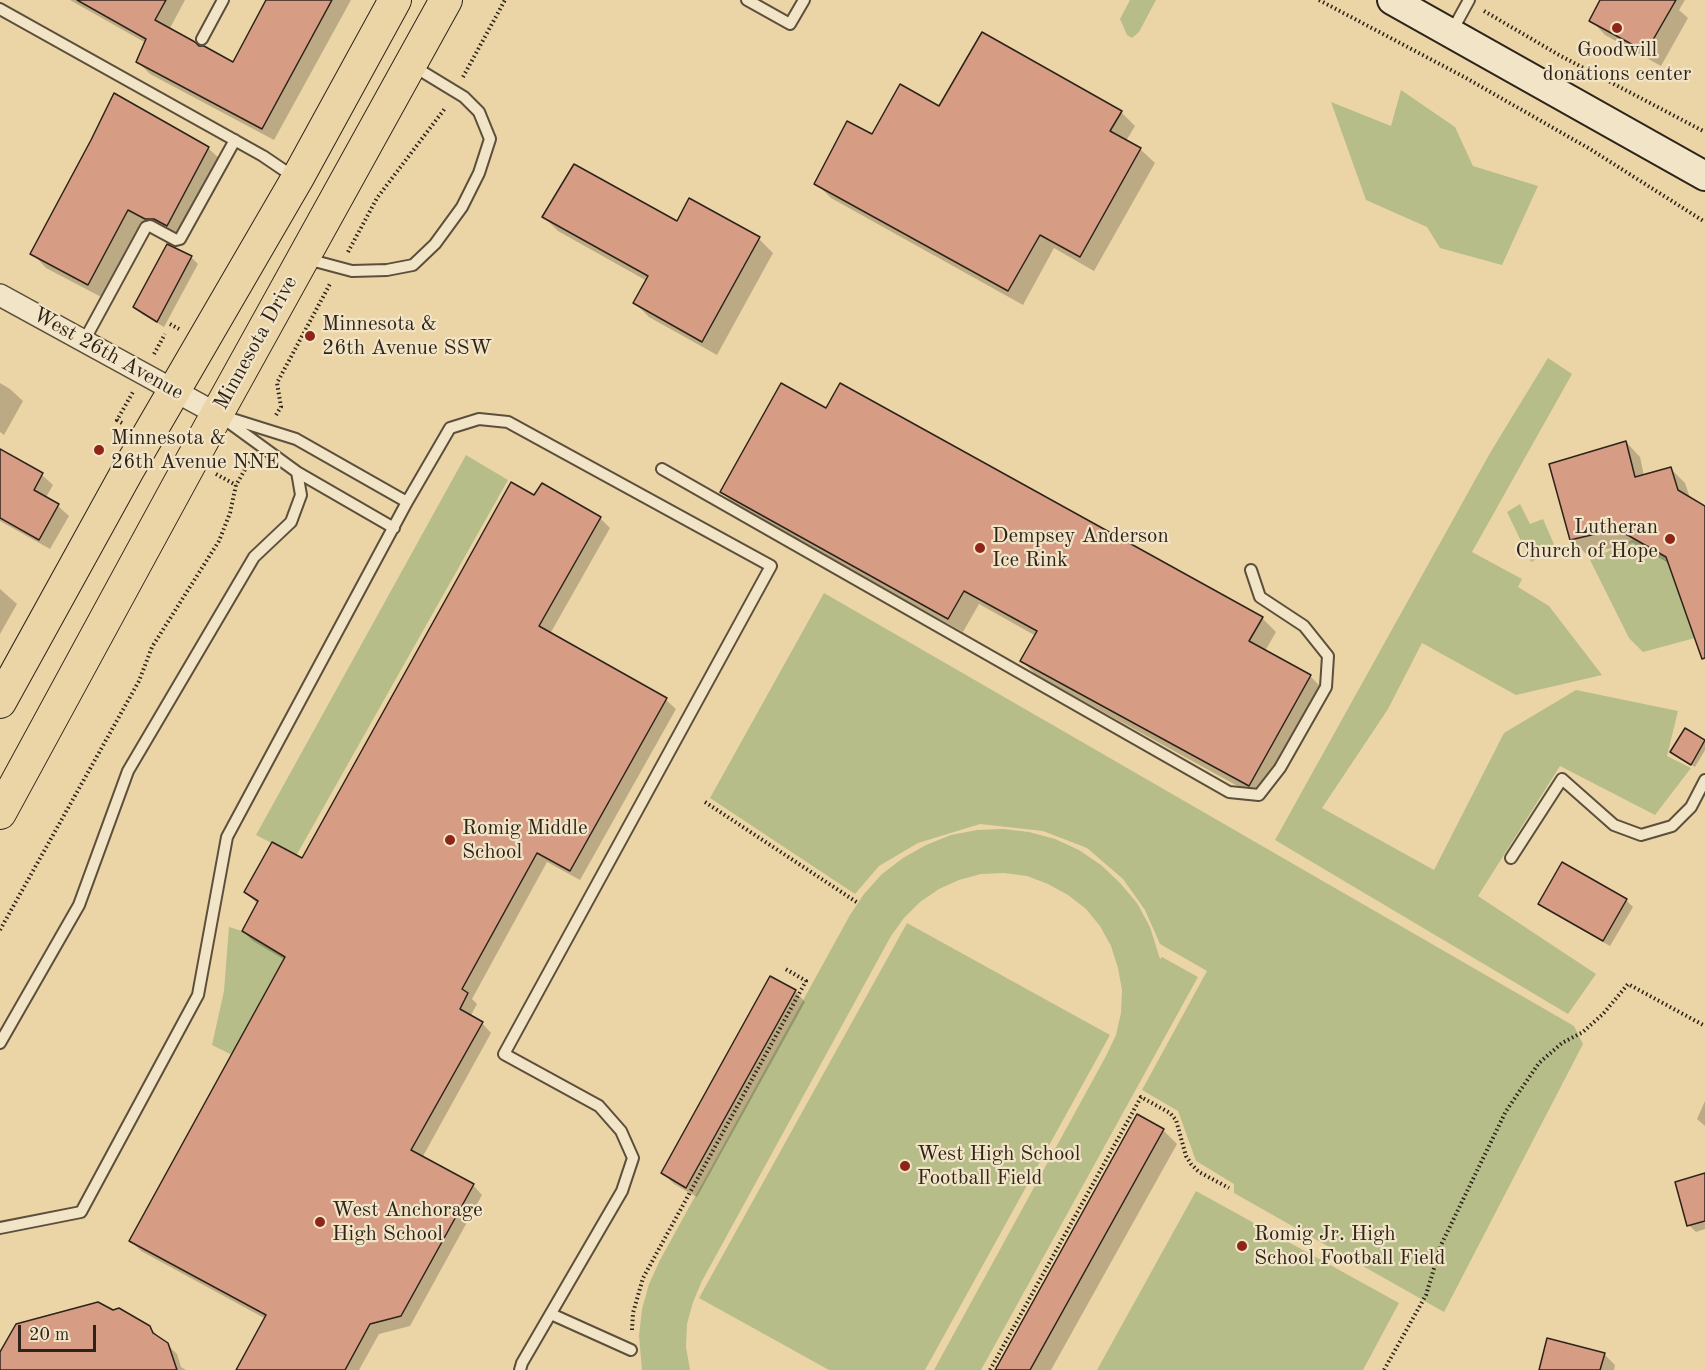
<!DOCTYPE html>
<html>
<head>
<meta charset="utf-8">
<style>
  body { margin:0 }
  #map { position:relative; width:1705px; height:1370px; overflow:hidden; background:#ebd5a7; font-family:"Old Standard TT",serif }
  canvas { display:block }
  .scale { position:absolute; left:18px; top:1325px; width:78px; height:27px; box-sizing:border-box; border:3px solid #2d231a; border-top:0; padding-left:8px; font-size:18px; line-height:21px; white-space:nowrap; color:#2d231a; -webkit-text-stroke:4px #f2e4c6; paint-order:stroke }
</style>
</head>
<body>
<div id="map">
<canvas width="1705" height="1370"></canvas>
<div class="scale">20 m</div>
</div>
<script>
const context = document.querySelector('canvas').getContext('2d');
context.lineJoin = 'round';
function fill(path, color) { context.fillStyle = color; context.fill(path, 'evenodd'); }
const poly = rows => new Path2D(rows.map(r => 'M' + r).join(''));
function strokePath(path, color, width, dash) { context.strokeStyle = color; context.lineWidth = width; context.lineCap = dash ? 'butt' : 'round'; context.setLineDash(dash || []); context.stroke(path); }
function write(font, color, halo, rows, align = 'center') {
  context.font = font + ' "Old Standard TT",serif'; context.lineWidth = 4.5; context.setLineDash([]); context.textBaseline = 'middle'; context.strokeStyle = halo; context.fillStyle = color; for (const [text, x, y, turn = 0] of rows) {
    context.save(); context.translate(x, y); context.rotate((+turn || 0) * Math.PI / 180); context.textAlign = isNaN(turn) ? turn : align; if (halo) context.strokeText(text, 0, 0); context.fillText(text, 0, 0); context.restore();
  }
}
const green = poly([
  [1130,0,1156,0,1139,32,1132,38,1127,35,1120,19],
  [1401,90,1455,127,1473,166,1538,186,1502,265,1440,248,1427,227,1366,200,1331,102,1391,126],
  [1548,358,1572,374,1472,552,1522,579,1518,587,1549,606,1602,675,1516,695,1422,643,1388,709,1322,808,1434,870,1504,733,1576,690,1678,711,1667,756,1691,768,1655,815,1560,766,1478,896,1596,974,1568,1014,1275,840,1490,453],
  [466,455,508,480,296,856,256,835],
  [1520,504,1530,524,1543,519,1556,549,1531,562,1507,512],
  [1634,539,1666,557,1695,638,1643,652,1629,638,1590,560],
  [824,593,1574,1026,1583,1044,1444,1312,1234,1193,1234,1184,1196,1161,1178,1111,1142,1090,1207,971,1160,944,1145,910,1123,879,1087,848,1043,831,980,824,918,843,879,866,855,894,710,798],
  [1003,829,1029,832,1055,839,1079,850,1101,865,1120,883,1137,903,1150,927,1160,959,1162,957,1198,977,981,1370,934,1370,1106,1056,1116,1035,1121,1013,1122,990,1118,968,1111,946,1100,926,1086,909,1068,895,1048,884,1027,876,1004,873,981,874,959,880,939,889,920,902,904,918,891,936,702,1281,693,1302,687,1324,686,1347,690,1370,642,1370,639,1336,642,1309,649,1284,660,1260,850,915,864,894,882,874,903,858,926,845,951,835,977,830],
  [907,923,1110,1035,925,1370,829,1370,699,1298],
  [229,927,242,931,285,957,232,1055,212,1045,224,991],
  [1196,1191,1399,1303,1363,1370,1097,1370]
]);
const shadow = poly([
  [70,0,185,0,169,30,199,47,233,64,268,0,351,0,274,140,150,74,138,62,146,43],
  [1602,0,1685,0,1679,10,1688,18,1661,66,1605,35,1591,20],
  [114,95,208,148,223,162,181,240,143,224,103,298,46,268,32,253,92,141],
  [940,108,1121,112,1135,126,1126,141,1140,149,1155,163,1094,271,1054,248,1023,305,831,198,816,183,873,136],
  [690,200,759,239,773,253,717,355,649,317,635,303,647,281,558,231,544,217,678,223],
  [191,257,198,264,164,327,142,314,135,307],
  [0,383,10,389,23,401,4,435,0,432],
  [827,410,1262,618,1276,632,1265,651,1310,676,1324,690,1263,800,1036,675,1022,661,1036,636,979,604,963,632,736,506,722,492],
  [1626,442,1640,457,1644,476,1671,469,1685,483,1690,498,1705,507,1705,646,1670,564,1633,543,1586,554,1572,539],
  [11,457,42,475,53,485,45,499,58,506,69,516,50,549,0,521,0,477],
  [535,497,600,518,610,528,550,634,666,700,676,709,580,880,547,862,472,999,477,1004,470,1017,482,1023,491,1033,422,1158,473,1185,482,1195,410,1326,379,1334,359,1370,236,1370,266,1319,141,1251,131,1241,285,960,253,941,243,931,258,904,245,892,303,860],
  [0,589,17,604,0,634],
  [1685,730,1705,742,1705,750,1695,767,1675,755],
  [1626,900,1633,907,1610,946,1547,910,1540,903],
  [795,991,805,1002,697,1197,674,1184,663,1173],
  [1705,1101,1705,1126,1697,1119],
  [1163,1130,1177,1144,1051,1370,996,1370],
  [1705,1175,1705,1229,1696,1232,1689,1225],
  [149,1327,177,1354,181,1367,186,1370,0,1370,0,1356],
  [1604,1354,1615,1365,1614,1370,1540,1370]
]);
const building = poly([
  [77,0,166,0,155,20,195,42,199,46,204,46,233,62,266,0,332,0,262,129,136,62,146,39,77,0],
  [1600,0,1676,0,1646,52,1589,21,1600,0],
  [982,32,1122,111,1110,131,1141,148,1080,257,1040,235,1008,291,814,184,847,121,872,134,900,84,939,106,982,32],
  [114,93,209,147,167,226,154,219,145,219,128,210,88,285,30,254,91,140,114,93],
  [574,164,677,221,689,198,760,237,702,342,633,303,648,276,542,217,574,164],
  [167,244,192,256,157,322,133,307,167,244],
  [781,383,826,408,840,383,1263,617,1249,641,1311,675,1249,786,1020,661,1037,631,964,591,948,619,720,492,781,383],
  [1626,441,1635,477,1671,467,1678,490,1705,506,1705,658,1702,659,1666,557,1617,529,1570,540,1549,464,1626,441],
  [0,449,43,473,34,490,59,504,39,540,0,518,0,449],
  [511,482,534,495,542,483,601,517,539,626,667,698,570,871,537,853,462,989,468,993,460,1009,483,1022,411,1150,474,1184,401,1316,370,1324,345,1370,236,1370,266,1315,129,1241,285,957,242,931,258,901,244,892,272,842,302,858,511,482],
  [1685,728,1705,740,1691,765,1670,752,1685,728],
  [1562,862,1627,899,1603,941,1538,904,1562,862],
  [770,976,796,990,686,1188,661,1173,770,976],
  [1137,1114,1164,1129,1030,1370,995,1370,1137,1114],
  [1705,1173,1705,1221,1687,1226,1675,1182,1705,1173],
  [98,1302,113,1310,119,1308,150,1326,153,1333,168,1343,177,1370,0,1370,0,1352,16,1324,98,1302],
  [1547,1338,1605,1353,1600,1370,1539,1370,1547,1338]
]);
const path = poly([
  [1319,0,1466,78,1590,149,1705,222],
  [1484,11,1559,55,1705,132],
  [463,77,505,0],
  [348,252,377,198,446,107],
  [170,324,179,329],
  [154,354,165,334],
  [276,415,281,407,277,383,331,282],
  [122,423,117,420,133,392],
  [216,474,236,485],
  [705,802,858,903],
  [0,930,139,681,152,647,219,541,230,513,236,485,250,461],
  [632,1330,633,1313,643,1278,806,981,784,968],
  [990,1370,1141,1097,1170,1113,1176,1120,1186,1156,1191,1164,1199,1172,1229,1188],
  [1384,1370,1426,1295,1441,1245,1506,1111,1539,1063,1562,1043,1583,1032,1603,1014,1628,984,1705,1026]
]);
const lane = poly([
  [747,0,790,24,804,0],
  [0,9,263,156,294,177],
  [1452,31,1469,0],
  [202,39,223,0],
  [307,259,352,271,387,270,413,265,435,244,462,207,479,173,490,139,479,112,464,97,413,66],
  [84,341,146,227,150,226,176,240,180,239,235,140],
  [220,416,297,472,394,528],
  [229,418,296,439,407,502],
  [662,469,1229,792,1259,795,1280,768,1326,687,1328,656,1304,626,1260,597,1251,570],
  [1511,858,1562,779,1614,825,1641,835,1672,826,1691,807,1705,780],
  [0,1043,79,905,128,771,254,557,291,522,301,495,297,472],
  [0,1228,81,1212,198,995,227,837,407,502,450,428,479,419,508,422,771,566,504,1054,599,1106,621,1131,633,1158,622,1191,522,1363,520,1370],
  [551,1314,631,1350]
]);
const street = poly([
  [0,295,217,414]
]);
const secondary = poly([
  [1392,0,1705,176]
]);
const primary = poly([
  [0,702,128,470,297,179,395,0],
  [0,813,217,414,446,0]
]);
const markers = [
  [1617,28,6,"#8f2418"],
  [310,336,6,"#8f2418"],
  [99,450,6,"#8f2418"],
  [1670,539,6,"#8f2418"],
  [980,548,6,"#8f2418"],
  [450,840,6,"#8f2418"],
  [905,1166,6,"#8f2418"],
  [320,1222,6,"#8f2418"],
  [1242,1246,6,"#8f2418"]
];
const poiNames = [
  ["Goodwill",1617,50,"center"],
  ["donations center",1617,74,"center"],
  ["Minnesota &",322,324],
  ["26th Avenue SSW",322,348],
  ["Minnesota &",111,438],
  ["26th Avenue NNE",111,462],
  ["Lutheran",1658,527,"right"],
  ["Church of Hope",1658,551,"right"],
  ["Dempsey Anderson",992,536],
  ["Ice Rink",992,560],
  ["Romig Middle",462,828],
  ["School",462,852],
  ["West High School",917,1154],
  ["Football Field",917,1178],
  ["West Anchorage",332,1210],
  ["High School",332,1234],
  ["Romig Jr. High",1254,1234],
  ["School Football Field",1254,1258]
];
const streetNames = [
  ["Minnesota Drive",256,343,-61],
  ["West 26th Avenue",108,354,29]
];
fill(green, '#b7bd88');
fill(shadow, '#0003');
fill(building, '#d69c84');
strokePath(building, '#2d231a', 1.5);
strokePath(lane, '#5c503d', 14);
strokePath(street, '#5c503d', 24);
strokePath(secondary, '#2d231a', 32);
strokePath(primary, '#2d231a', 34);
strokePath(path, '#2d231a', 4, [1.5, 3]);
strokePath(lane, '#f2e4c6', 10);
strokePath(street, '#f2e4c6', 21);
strokePath(secondary, '#f2e4c6', 28);
strokePath(primary, '#ebd5a7', 32);
for (const [x, y, r, color] of markers) { const dot = new Path2D(); dot.arc(x, y, r, 0, 2 * Math.PI); context.fillStyle = color; context.fill(dot); strokePath(dot, '#f2e4c6', 2); }
write('21px', '#2d231a', '#f2e4c6', poiNames, 'left');
write('21px', '#2d231a', '#f2e4c6', streetNames);
</script>
</body>
</html>
